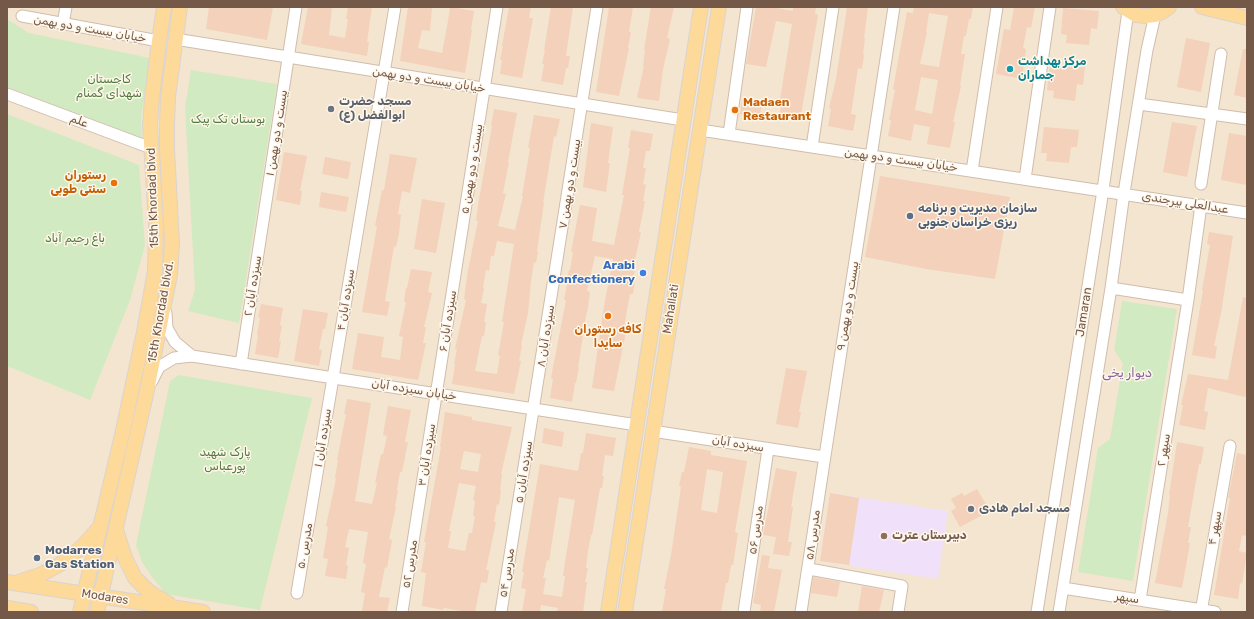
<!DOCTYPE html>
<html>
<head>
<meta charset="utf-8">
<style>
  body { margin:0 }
  #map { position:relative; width:1254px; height:619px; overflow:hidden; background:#fdf3e3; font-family:Rubik,sans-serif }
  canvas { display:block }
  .frame { position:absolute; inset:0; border:8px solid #755948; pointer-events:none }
</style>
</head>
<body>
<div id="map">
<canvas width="1254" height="619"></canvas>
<div class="frame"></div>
</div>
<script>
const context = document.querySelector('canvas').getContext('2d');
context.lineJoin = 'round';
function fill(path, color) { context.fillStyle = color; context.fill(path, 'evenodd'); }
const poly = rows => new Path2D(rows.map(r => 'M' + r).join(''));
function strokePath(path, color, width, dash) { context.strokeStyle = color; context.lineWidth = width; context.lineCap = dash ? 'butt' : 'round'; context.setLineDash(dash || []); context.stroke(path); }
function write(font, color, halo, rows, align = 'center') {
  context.font = font + ' Rubik,Cairo,sans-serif'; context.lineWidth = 3; context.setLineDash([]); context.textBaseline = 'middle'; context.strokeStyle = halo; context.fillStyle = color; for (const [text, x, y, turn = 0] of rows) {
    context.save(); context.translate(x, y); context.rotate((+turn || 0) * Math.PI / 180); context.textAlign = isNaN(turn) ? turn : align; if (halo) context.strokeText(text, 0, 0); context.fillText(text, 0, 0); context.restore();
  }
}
const residential = poly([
  [7,7,1247,7,1247,612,7,612]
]);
const education = poly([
  [830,493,948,511,938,579,820,561]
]);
const green = poly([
  [7,19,29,33,150,58,141,118,142,138,7,87],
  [191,70,277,84,239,323,188,311,195,290,185,108],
  [7,114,139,165,145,245,130,300,90,400,7,366],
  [1122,301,1177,309,1133,581,1078,572,1098,448,1110,439,1123,363,1114,350],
  [179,375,312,398,260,610,166,594,152,577,142,562,136,545,170,381]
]);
const building = poly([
  [209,7,273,7,267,40,206,29],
  [308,7,332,7,329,35,345,38,348,19,346,19,348,7,372,7,367,42,369,42,367,56,301,44],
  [408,7,432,7,430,31,422,30,418,48,442,53,448,21,450,7,474,11,471,29,472,30,465,73,400,61],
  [509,7,531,7,529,18,533,18,522,78,500,74,502,60,500,60,503,46,502,46],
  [551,7,573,7,566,56,570,56,568,68,566,68,563,85,541,81,544,64,542,64,545,50,544,50],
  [609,7,633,7,629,32,631,32,628,48,629,48,619,96,596,92],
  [651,7,674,7,667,38,670,39,663,69,659,101,637,98,644,66,643,66,645,50,644,50],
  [756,7,771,7,793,11,793,7,816,7,815,14,818,15,800,121,779,117,782,100,780,100,782,87,792,24,776,21,766,67,746,64],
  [847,7,868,7,864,38,865,38,863,55,864,55,862,69,858,68,851,114,856,115,853,131,828,126,831,109,829,108,836,79],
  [914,7,973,7,971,19,969,19,966,36,964,36,961,54,965,54,960,86,961,86,953,122,955,122,950,148,927,144,930,127,914,124,911,141,888,136,891,120,889,120,895,90,893,89,904,28,907,12,913,13],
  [929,13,948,16,939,67,920,64,927,32,926,32],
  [921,77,938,80,932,114,915,110],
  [1014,7,1035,7,1031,28,1027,27,1023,48,1026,49,1022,79,996,74,1004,29,1010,30],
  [1063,8,1099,11,1097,29,1091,28,1089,45,1066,43,1067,35,1061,34],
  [1186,38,1210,43,1201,92,1177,87],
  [1243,49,1247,49,1247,98,1234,95],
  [1050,64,1085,67,1083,85,1077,84,1075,101,1053,98,1054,91,1047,90],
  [742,99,762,102,760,117,740,114],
  [494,109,517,113,508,162,509,162,503,193,506,194,498,226,515,230,523,196,522,196,530,148,528,148,534,115,560,119,556,137,554,136,543,203,544,203,537,251,538,252,536,263,534,262,531,281,528,313,521,345,522,345,519,361,521,361,514,394,452,384,455,364,454,364,457,349,455,349,466,300,464,299,468,270,478,221,476,221,478,205,492,126,491,126],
  [497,241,514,244,502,322,504,322,498,355,500,356,497,374,475,371,482,336,484,336,486,322,484,322,487,304,481,303,484,288,483,287,486,270,489,271,491,256,494,256],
  [1172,122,1197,126,1187,177,1163,172],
  [591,123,613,127,608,163,610,163,606,192,583,187],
  [1044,127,1079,130,1077,147,1071,147,1069,163,1046,161,1047,153,1041,153],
  [631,130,653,134,650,151,646,151,643,168,646,168,643,184,646,185,643,201,645,201,639,232,641,232,634,264,636,265,633,279,635,280,633,294,630,294,627,310,624,327,627,327,614,391,592,388,604,306,613,259,595,256,587,291,590,292,588,307,582,336,583,336,578,367,579,367,576,383,575,383,572,402,550,398,553,379,551,378,566,300,564,300,567,284,566,283,569,270,570,270,573,252,571,252,580,205,597,208,592,241,614,245,624,195,622,195,630,148,628,148],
  [1229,133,1247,136,1247,185,1221,180],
  [284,152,307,156,300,191,302,191,300,205,276,200],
  [390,154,417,158,410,193,402,191,398,214,401,215,399,233,396,247,394,246,385,301,390,302,387,316,362,312,377,226,375,226,382,190,384,190],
  [325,157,351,162,348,179,322,174],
  [880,176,1010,197,995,279,926,269,865,257],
  [321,192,349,197,346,212,319,207],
  [422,199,445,203,436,253,414,249],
  [1209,232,1233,236,1221,313,1214,346,1217,346,1215,359,1192,355,1203,290,1202,290,1210,245,1207,244],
  [411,269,432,272,428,292,432,293,424,327,426,327,423,343,426,343,418,380,352,369,358,333,384,337,381,357,400,360,403,337,399,336,406,302,404,302,406,288,407,288],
  [1243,297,1247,298,1247,389,1245,397,1208,388,1204,411,1208,412,1205,430,1179,425,1183,405,1181,405,1188,374,1228,380],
  [261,304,283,308,280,325,282,326,279,341,281,341,278,358,255,354,258,335,257,335,260,318,258,317],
  [303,309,328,313,325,329,323,329,319,349,322,350,319,366,294,361],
  [786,368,807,371,799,412,801,412,798,428,776,424],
  [347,399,371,403,355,501,372,504,377,483,375,483,381,454,383,454,387,436,383,435,388,406,411,410,405,442,408,442,402,472,400,472,397,489,398,490,395,507,396,507,389,539,392,540,387,568,385,567,379,597,390,598,387,612,362,611,365,593,361,592,366,564,363,563,368,532,349,529,345,547,349,548,346,565,348,566,346,579,325,576,328,559,323,558,328,527,326,526,336,479,335,478,338,460,337,460,346,414,344,414],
  [445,412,472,417,472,420,512,427,501,474,502,474,500,491,501,491,499,505,497,504,494,522,496,522,486,570,489,570,487,583,481,582,475,612,467,612,444,608,443,610,422,606,426,573,421,572,426,542,424,542,441,447,440,447],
  [464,451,481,454,478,472,460,469],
  [459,483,476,486,473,500,475,501,473,516,475,516,472,533,469,533,465,551,448,548,451,531,449,531],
  [544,428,564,432,562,447,542,443],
  [586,433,616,438,613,456,605,455,602,476,604,476,602,488,600,488,592,535,591,535,588,551,586,568,588,568,585,582,587,582,583,612,557,612,558,608,541,605,540,612,522,612,526,589,521,588,524,572,522,572,540,464,578,471,581,453,583,453],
  [559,497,575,500,565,562,563,576,565,576,562,597,543,594,546,578,543,578,547,560,549,561],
  [1177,442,1204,447,1201,464,1199,464,1188,527,1191,527,1188,543,1190,543,1182,588,1155,583,1168,513,1170,495,1169,495],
  [689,447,711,451,711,455,747,461,735,532,738,533,733,565,731,565,728,583,726,583,721,612,662,612,666,589,664,589,671,555,681,487,679,486,682,472,684,472],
  [707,469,723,472,717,513,701,510],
  [1237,453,1247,455,1247,536,1242,535,1239,551,1247,553,1242,584,1240,583,1238,599,1214,595,1230,498,1228,498],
  [776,468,797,472,791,507,793,507,788,542,792,542,789,556,773,554,776,537,763,535],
  [977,489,990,511,960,527,951,511,956,508,951,499,962,493,964,496],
  [830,493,859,498,849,565,820,561],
  [762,555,770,556,768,568,782,570,774,612,760,612,761,605,753,603],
  [813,577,840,582,837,597,811,593],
  [862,586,884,590,879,612,858,612]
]);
const minor = poly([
  [22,16,159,41],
  [63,24,66,7],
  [175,39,683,120],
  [7,94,151,148],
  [1139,104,1247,119],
  [700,130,1247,213],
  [729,134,747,7],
  [812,147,833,7],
  [972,171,997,7],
  [1025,179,1050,7],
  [1201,184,1221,54],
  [1111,288,1188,300],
  [166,313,167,328,175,342,192,356],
  [241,364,296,7],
  [152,381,159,367,174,358,192,356,637,425],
  [652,431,824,457],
  [809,569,902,586,898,612],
  [1063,588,1215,612],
  [297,593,395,7],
  [1140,600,1188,300,1201,205],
  [402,612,497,7],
  [501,612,597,7],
  [744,612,768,449],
  [801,612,894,7],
  [1037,612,1103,190,1128,11],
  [1059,612,1111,288,1124,193,1147,50,1155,15],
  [1201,612,1230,446]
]);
const major = poly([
  [1123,7,1136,15,1145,16,1155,15,1162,12,1169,7],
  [1202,7,1247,18],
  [116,530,125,558,135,578,148,591,169,604],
  [7,582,203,612],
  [18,582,40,575,64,562,83,546,98,529],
  [7,608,31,612],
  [80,612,122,435,144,332,155,271,156,225,150,125,152,97,159,41,164,7],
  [97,612,147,390,170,275,172,243,167,149,167,125,168,97,180,7],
  [608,612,701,7],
  [625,612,719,7]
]);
const markers = [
  [1010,69,4,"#0f9aa8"],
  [331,109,4,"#6b7280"],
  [735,110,4,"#e8710a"],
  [114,183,4,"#e8710a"],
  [910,216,4,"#5c6f8a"],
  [643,273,4,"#3f7fe0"],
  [608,316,4,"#e8710a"],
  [971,509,4,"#6b7280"],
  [884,536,4,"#8d6e63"],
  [37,558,4,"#5c6f8a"]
];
const streetNames = [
  ["خیابان بیست و دو بهمن",90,29,10],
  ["خیابان بیست و دو بهمن",429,80,9],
  ["علم",79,121,20],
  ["بیست و دو بهمن ۱",277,133,-81],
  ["خیابان بیست و دو بهمن",901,160,8],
  ["بیست و دو بهمن ۵",472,169,-81],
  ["بیست و دو بهمن ۷",570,184,-81],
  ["15th Khordad blvd",153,198,-92],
  ["عبدالعلی بیرجندی",1185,203,9],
  ["سیزده آبان ۲",253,286,-81],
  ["سیزده آبان ۴",346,300,-81],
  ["بیست و دو بهمن ۹",848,306,-81],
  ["Mahallati",671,309,-81],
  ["15th Khordad blvd.",161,312,-80],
  ["Jamaran",1084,312,-81],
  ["سیزده آبان ۶",448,321,-81],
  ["سیزده آبان ۸",546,336,-81],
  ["خیابان سیزده آبان",414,390,9],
  ["سیزده آبان ۱",323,438,-81],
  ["سیزده آبان",738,444,9],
  ["سپهر ۲",1164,450,-81],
  ["سیزده آبان ۳",427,455,-81],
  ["سیزده آبان ۵",524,472,-81],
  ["سپهر ۴",1215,528,-80],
  ["مدرس ۵۶",756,530,-82],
  ["مدرس ۵۸",813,535,-82],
  ["مدرس ۵۰",305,546,-80],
  ["مدرس ۵۲",410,564,-81],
  ["مدرس ۵۴",507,573,-81],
  ["Modares",105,597,9],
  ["سپهر",1127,598,9]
];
const cultureNames = [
  ["مرکز بهداشت",1018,62],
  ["جماران",1018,76]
];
const parkNames = [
  ["کاجستان",109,80],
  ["شهدای گمنام",109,94],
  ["بوستان تک پیک",228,120],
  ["باغ رحیم آباد",75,239],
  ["پارک شهید",225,453],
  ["پورعباس",225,467]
];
const worshipNames = [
  ["مسجد حضرت",339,102],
  ["ابوالفضل (ع)",339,116],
  ["مسجد امام هادی",979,509]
];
const foodNames = [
  ["Madaen",743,103],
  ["Restaurant",743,117],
  ["رستوران",106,176,"right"],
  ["سنتی طوبی",106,190,"right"],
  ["کافه رستوران",608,330,"center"],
  ["سایدا",608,344,"center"]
];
const serviceNames = [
  ["سازمان مدیریت و برنامه",918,209],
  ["ریزی خراسان جنوبی",918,223],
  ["Modarres",45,551],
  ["Gas Station",45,565]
];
const shopNames = [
  ["Arabi",635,266],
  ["Confectionery",635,280]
];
const educationNames = [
  ["دبیرستان عترت",892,536]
];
const neighbourhoodNames = [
  ["دیوار یخی",1127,373]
];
fill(residential, '#f4e5d1');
fill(education, '#f0e0f9');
fill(green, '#d2eac1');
fill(building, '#f3d1ba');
strokePath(minor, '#d0bdac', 13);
strokePath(major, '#dbd4cf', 16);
strokePath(minor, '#fff', 11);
strokePath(major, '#fdd99a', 14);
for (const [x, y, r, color] of markers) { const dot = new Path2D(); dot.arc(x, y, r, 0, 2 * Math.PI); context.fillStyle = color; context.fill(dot); strokePath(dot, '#fff7ea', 1.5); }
write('12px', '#755948', '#fff7ea', streetNames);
write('bold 12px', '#0d838f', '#fff7ea', cultureNames, 'left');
write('12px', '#517b40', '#fff7ea', parkNames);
write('bold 12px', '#5b616d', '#fff7ea', worshipNames, 'left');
write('bold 12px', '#c56008', '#fff7ea', foodNames, 'left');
write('bold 12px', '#4e5e75', '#fff7ea', serviceNames, 'left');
write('bold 12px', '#366cbe', '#fff7ea', shopNames, 'right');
write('bold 12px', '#785e54', '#fff7ea', educationNames, 'left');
write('13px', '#876499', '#fff7ea', neighbourhoodNames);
</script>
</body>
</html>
